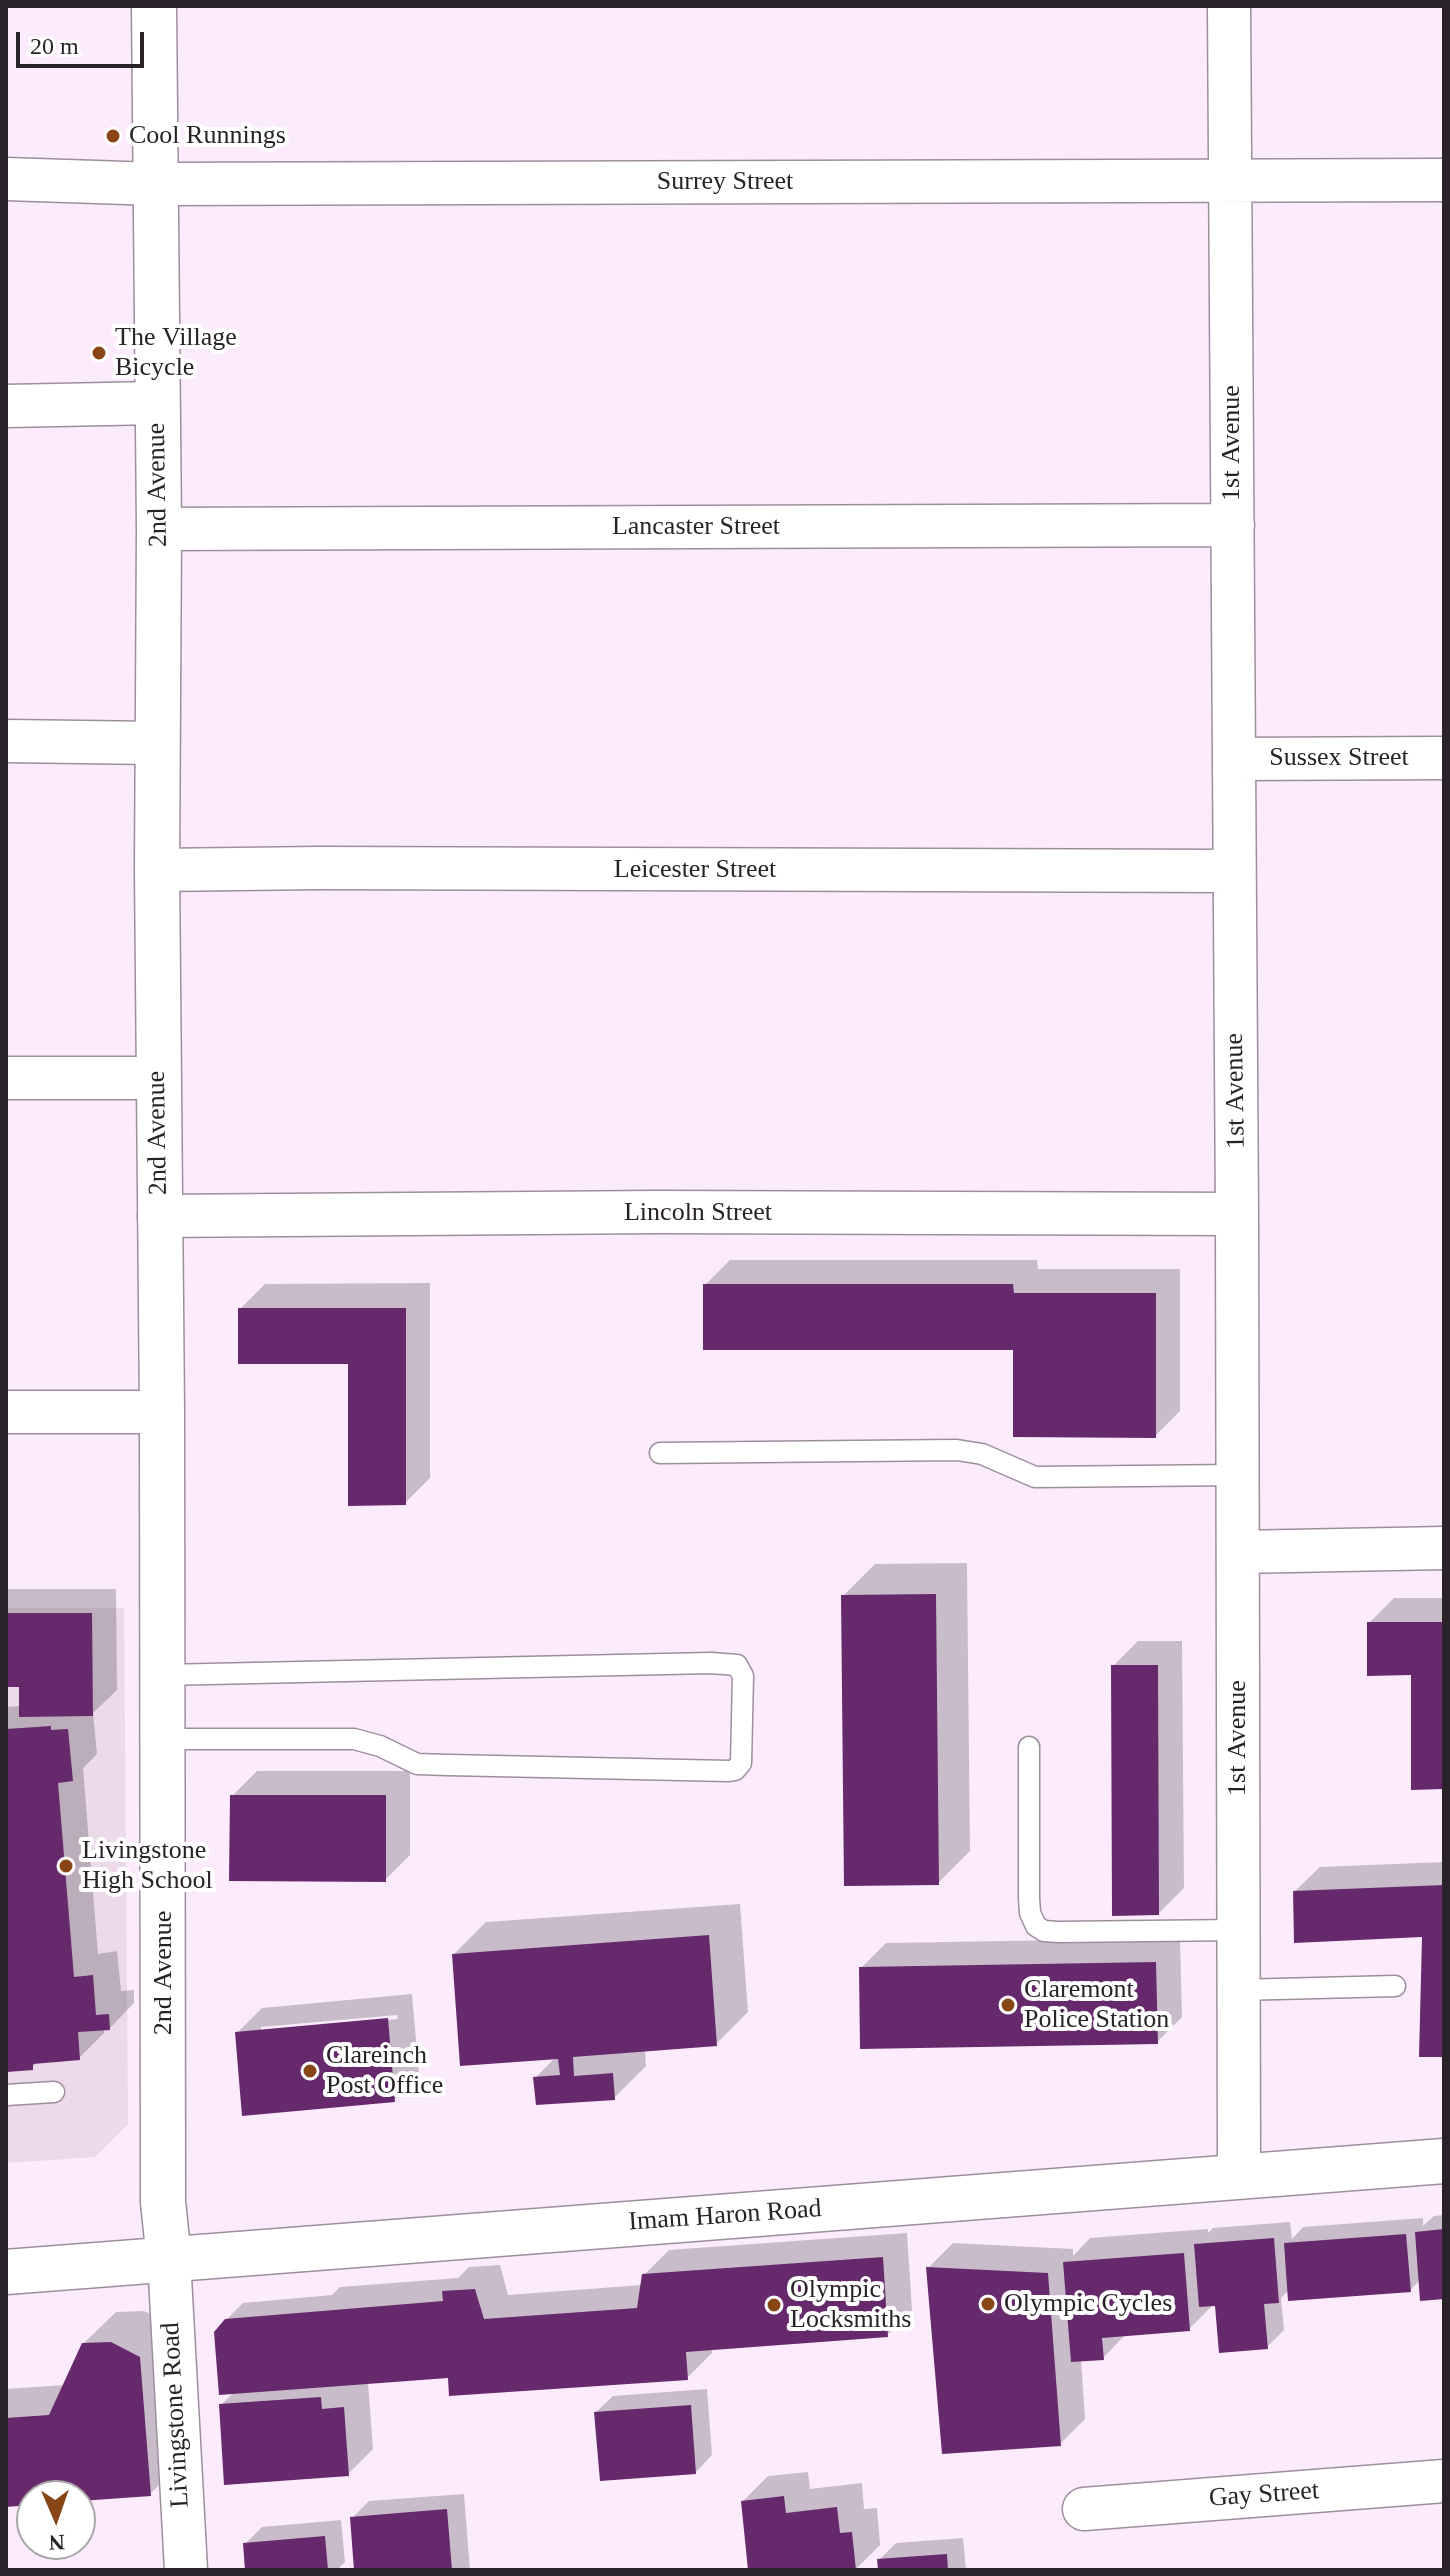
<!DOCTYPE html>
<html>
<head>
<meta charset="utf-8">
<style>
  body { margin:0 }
  #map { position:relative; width:1450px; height:2576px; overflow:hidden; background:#fcebfd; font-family:Georgia,serif }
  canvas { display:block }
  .frame { position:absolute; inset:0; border:8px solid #292329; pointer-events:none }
  .north { position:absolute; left:16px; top:2480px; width:80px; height:80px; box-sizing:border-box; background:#fff; border:2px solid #a9a7a9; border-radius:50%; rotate:178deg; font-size:22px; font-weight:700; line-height:32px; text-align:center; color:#292329 }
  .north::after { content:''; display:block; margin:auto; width:28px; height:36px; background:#884516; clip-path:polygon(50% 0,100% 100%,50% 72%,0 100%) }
  .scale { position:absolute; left:16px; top:32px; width:128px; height:36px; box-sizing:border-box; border:4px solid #292329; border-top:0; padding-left:10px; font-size:24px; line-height:28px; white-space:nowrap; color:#292329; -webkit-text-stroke:6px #fff; paint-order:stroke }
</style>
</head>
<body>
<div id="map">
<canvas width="1450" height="2576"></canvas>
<div class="frame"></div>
<div class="north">N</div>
<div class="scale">20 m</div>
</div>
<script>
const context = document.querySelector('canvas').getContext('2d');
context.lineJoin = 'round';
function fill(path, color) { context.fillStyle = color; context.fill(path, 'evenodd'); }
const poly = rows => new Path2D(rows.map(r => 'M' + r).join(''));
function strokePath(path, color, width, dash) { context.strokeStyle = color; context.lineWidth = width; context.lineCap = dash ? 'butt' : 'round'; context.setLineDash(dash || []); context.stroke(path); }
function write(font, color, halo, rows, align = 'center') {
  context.font = font + ' Georgia,serif'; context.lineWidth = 8; context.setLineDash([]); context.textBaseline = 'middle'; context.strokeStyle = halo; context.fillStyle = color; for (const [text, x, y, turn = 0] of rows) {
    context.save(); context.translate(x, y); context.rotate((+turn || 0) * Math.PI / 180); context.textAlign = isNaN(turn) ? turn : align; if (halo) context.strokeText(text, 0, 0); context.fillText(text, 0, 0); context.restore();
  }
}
const education = poly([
  [6,1608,124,1608,128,2124,95,2157,6,2163]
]);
const shadow = poly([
  [730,1260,1037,1260,1038,1269,1180,1269,1180,1411,1155,1436,1015,1348,705,1285],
  [430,1283,430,1478,405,1503,350,1362,240,1309,265,1284],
  [967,1563,970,1851,938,1883,843,1596,875,1564],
  [6,1589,116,1589,117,1690,93,1713,97,1754,83,1768,98,1954,117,1951,121,1991,134,1990,134,2003,110,2028,104,2028,104,2033,79,2058,38,2061,32,2068,6,2056,6,1707,21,1706,21,1685,6,1685],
  [1394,1598,1444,1598,1444,1787,1413,1673,1369,1623],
  [1138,1641,1182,1641,1184,1888,1159,1913,1113,1666],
  [257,1771,410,1771,410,1855,385,1880,232,1796],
  [1444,1862,1444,2055,1424,1935,1295,1891,1320,1867],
  [740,1904,748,2012,716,2044,645,2050,646,2066,614,2098,535,2078,556,2057,454,1954,486,1922],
  [1180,1938,1182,2017,1157,2042,861,1968,886,1943],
  [412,1994,419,2075,394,2100,237,2033,262,2008],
  [397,2015,398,2019,261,2031,261,2027],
  [1444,2215,1444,2297,1420,2280,1410,2290,1289,2290,1281,2298,1284,2330,1267,2347,1216,2302,1189,2329,1126,2334,1103,2358,1081,2359,1085,2419,1060,2444,928,2268,953,2243,1073,2249,1073,2256,1090,2238,1208,2229,1208,2233,1213,2228,1290,2222,1292,2239,1303,2227,1423,2218,1423,2226,1434,2216],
  [907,2233,912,2310,887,2335,711,2348,712,2353,687,2378,450,2376,368,2382,373,2449,348,2474,221,2405,234,2392,226,2320,243,2303,332,2295,340,2287,458,2278,469,2267,500,2265,508,2295,642,2285,644,2275,669,2250],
  [144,2311,172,2325,182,2462,150,2494,80,2499,80,2496,32,2496,32,2503,6,2505,6,2389,65,2385,83,2344,116,2312],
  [707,2389,712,2455,696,2472,596,2412,613,2396],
  [808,2472,810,2489,862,2483,864,2509,877,2508,880,2545,855,2570,750,2570,743,2501,768,2476],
  [464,2494,470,2570,356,2570,352,2518,369,2501],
  [341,2520,345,2562,337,2570,247,2570,245,2544,262,2527],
  [963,2538,966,2570,880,2570,879,2560,896,2543]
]);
const building = poly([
  [703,1284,1013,1284,1014,1293,1156,1293,1156,1438,1013,1437,1013,1350,703,1350],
  [238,1308,406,1308,406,1505,348,1506,348,1364,238,1364],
  [936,1594,939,1885,844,1886,841,1595],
  [6,1613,92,1613,93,1716,19,1717,19,1687,6,1687],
  [1367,1622,1444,1622,1444,1789,1411,1790,1411,1675,1367,1676],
  [1111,1665,1158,1665,1159,1915,1112,1916],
  [51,1726,51,1730,68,1729,73,1781,58,1783,74,1977,93,1975,96,2015,109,2014,110,2030,78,2032,80,2060,33,2064,33,2070,7,2072,6,1729],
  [230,1795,386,1795,386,1882,229,1881],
  [1444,1885,1444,2057,1419,2057,1422,1937,1294,1943,1293,1891],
  [709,1935,717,2046,573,2057,574,2076,613,2073,615,2100,536,2105,533,2077,560,2075,558,2059,460,2066,452,1954],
  [1156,1962,1158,2044,860,2049,859,1967],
  [388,2018,395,2102,242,2116,235,2032],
  [1444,2229,1444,2299,1420,2301,1415,2232],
  [1406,2234,1411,2292,1288,2301,1284,2243],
  [1274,2238,1279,2303,1264,2304,1268,2349,1219,2353,1215,2306,1199,2307,1194,2244],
  [1184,2253,1190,2331,1102,2338,1104,2360,1071,2362,1063,2262],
  [883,2257,888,2337,686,2352,688,2380,449,2396,448,2378,219,2395,214,2332,225,2319,443,2301,442,2291,475,2289,484,2319,637,2308,642,2274],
  [926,2267,1048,2273,1061,2446,942,2454],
  [111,2342,140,2357,151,2496,80,2501,80,2496,32,2496,32,2505,6,2507,6,2418,49,2415,82,2343],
  [321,2397,322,2409,344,2407,349,2476,224,2485,219,2404],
  [691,2405,696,2474,600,2481,594,2412],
  [784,2496,786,2513,837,2507,840,2533,852,2532,856,2570,748,2570,741,2501],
  [447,2509,452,2570,354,2570,350,2517],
  [325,2536,328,2570,245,2570,243,2543],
  [947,2554,948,2570,878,2570,877,2559]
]);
const lane = poly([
  [660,1453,957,1450,982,1454,1035,1477,1237,1475],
  [163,1675,711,1663,737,1665,743,1676,741,1763,735,1770,729,1771,448,1765,417,1764,380,1746,354,1739,163,1739],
  [1029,1747,1029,1898,1030,1913,1036,1926,1044,1931,1058,1932,1238,1930],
  [1238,1990,1395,1986],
  [6,2095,54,2092]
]);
const street = poly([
  [1229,6,1237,1214,1239,2175],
  [6,179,156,184,1444,180],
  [6,406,157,403],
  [159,529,1233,525],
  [6,741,157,743],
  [1234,759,1444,758],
  [157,870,319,868,1233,871],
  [6,1078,157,1078],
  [159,1216,657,1212,1237,1214],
  [6,1412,162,1412],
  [1238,1552,1444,1548],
  [169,2259,186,2570],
  [1084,2509,1444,2481]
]);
const secondary = poly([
  [154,6,159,529,157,870,162,1412,163,2202,169,2259]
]);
const primary = poly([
  [6,2272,1444,2161]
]);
const markers = [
  [113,136,8,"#884516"],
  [99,353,8,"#884516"],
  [66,1866,8,"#884516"],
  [1008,2005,8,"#884516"],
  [310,2071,8,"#884516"],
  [988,2304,8,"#884516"],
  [774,2305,8,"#884516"]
];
const poiNames = [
  ["Cool Runnings",129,136],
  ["The Village",115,338],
  ["Bicycle",115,368],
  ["Livingstone",82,1851],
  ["High School",82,1881],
  ["Claremont",1024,1990],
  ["Police Station",1024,2020],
  ["Clareinch",326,2056],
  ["Post Office",326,2086],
  ["Olympic",790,2290],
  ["Locksmiths",790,2320],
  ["Olympic Cycles",1004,2304]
];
const streetNames = [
  ["Surrey Street",725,182],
  ["1st Avenue",1232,443,-90],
  ["2nd Avenue",158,485,-91],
  ["Lancaster Street",696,527],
  ["Sussex Street",1339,758],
  ["Leicester Street",695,870],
  ["1st Avenue",1236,1091,-91],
  ["2nd Avenue",158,1133,-91],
  ["Lincoln Street",698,1213],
  ["1st Avenue",1238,1738,-90],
  ["2nd Avenue",164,1973,-90],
  ["Imam Haron Road",725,2216,-4],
  ["Livingstone Road",176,2415,-93],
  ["Gay Street",1264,2495,-4]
];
fill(education, '#ecd9e9');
fill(shadow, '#0003');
fill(building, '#66296c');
strokePath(lane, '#9d8e9e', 23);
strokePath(street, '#9d8e9e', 45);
strokePath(secondary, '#9d8e9e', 47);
strokePath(primary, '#9d8e9e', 47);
strokePath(lane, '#fff', 20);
strokePath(street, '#fff', 42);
strokePath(secondary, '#fff', 44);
strokePath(primary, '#fff', 44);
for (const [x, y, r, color] of markers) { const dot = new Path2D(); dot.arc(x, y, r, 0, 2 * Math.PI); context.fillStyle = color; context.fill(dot); strokePath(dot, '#fff', 3); }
write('26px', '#292329', '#fff', poiNames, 'left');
write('26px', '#292329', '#fff', streetNames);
</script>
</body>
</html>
